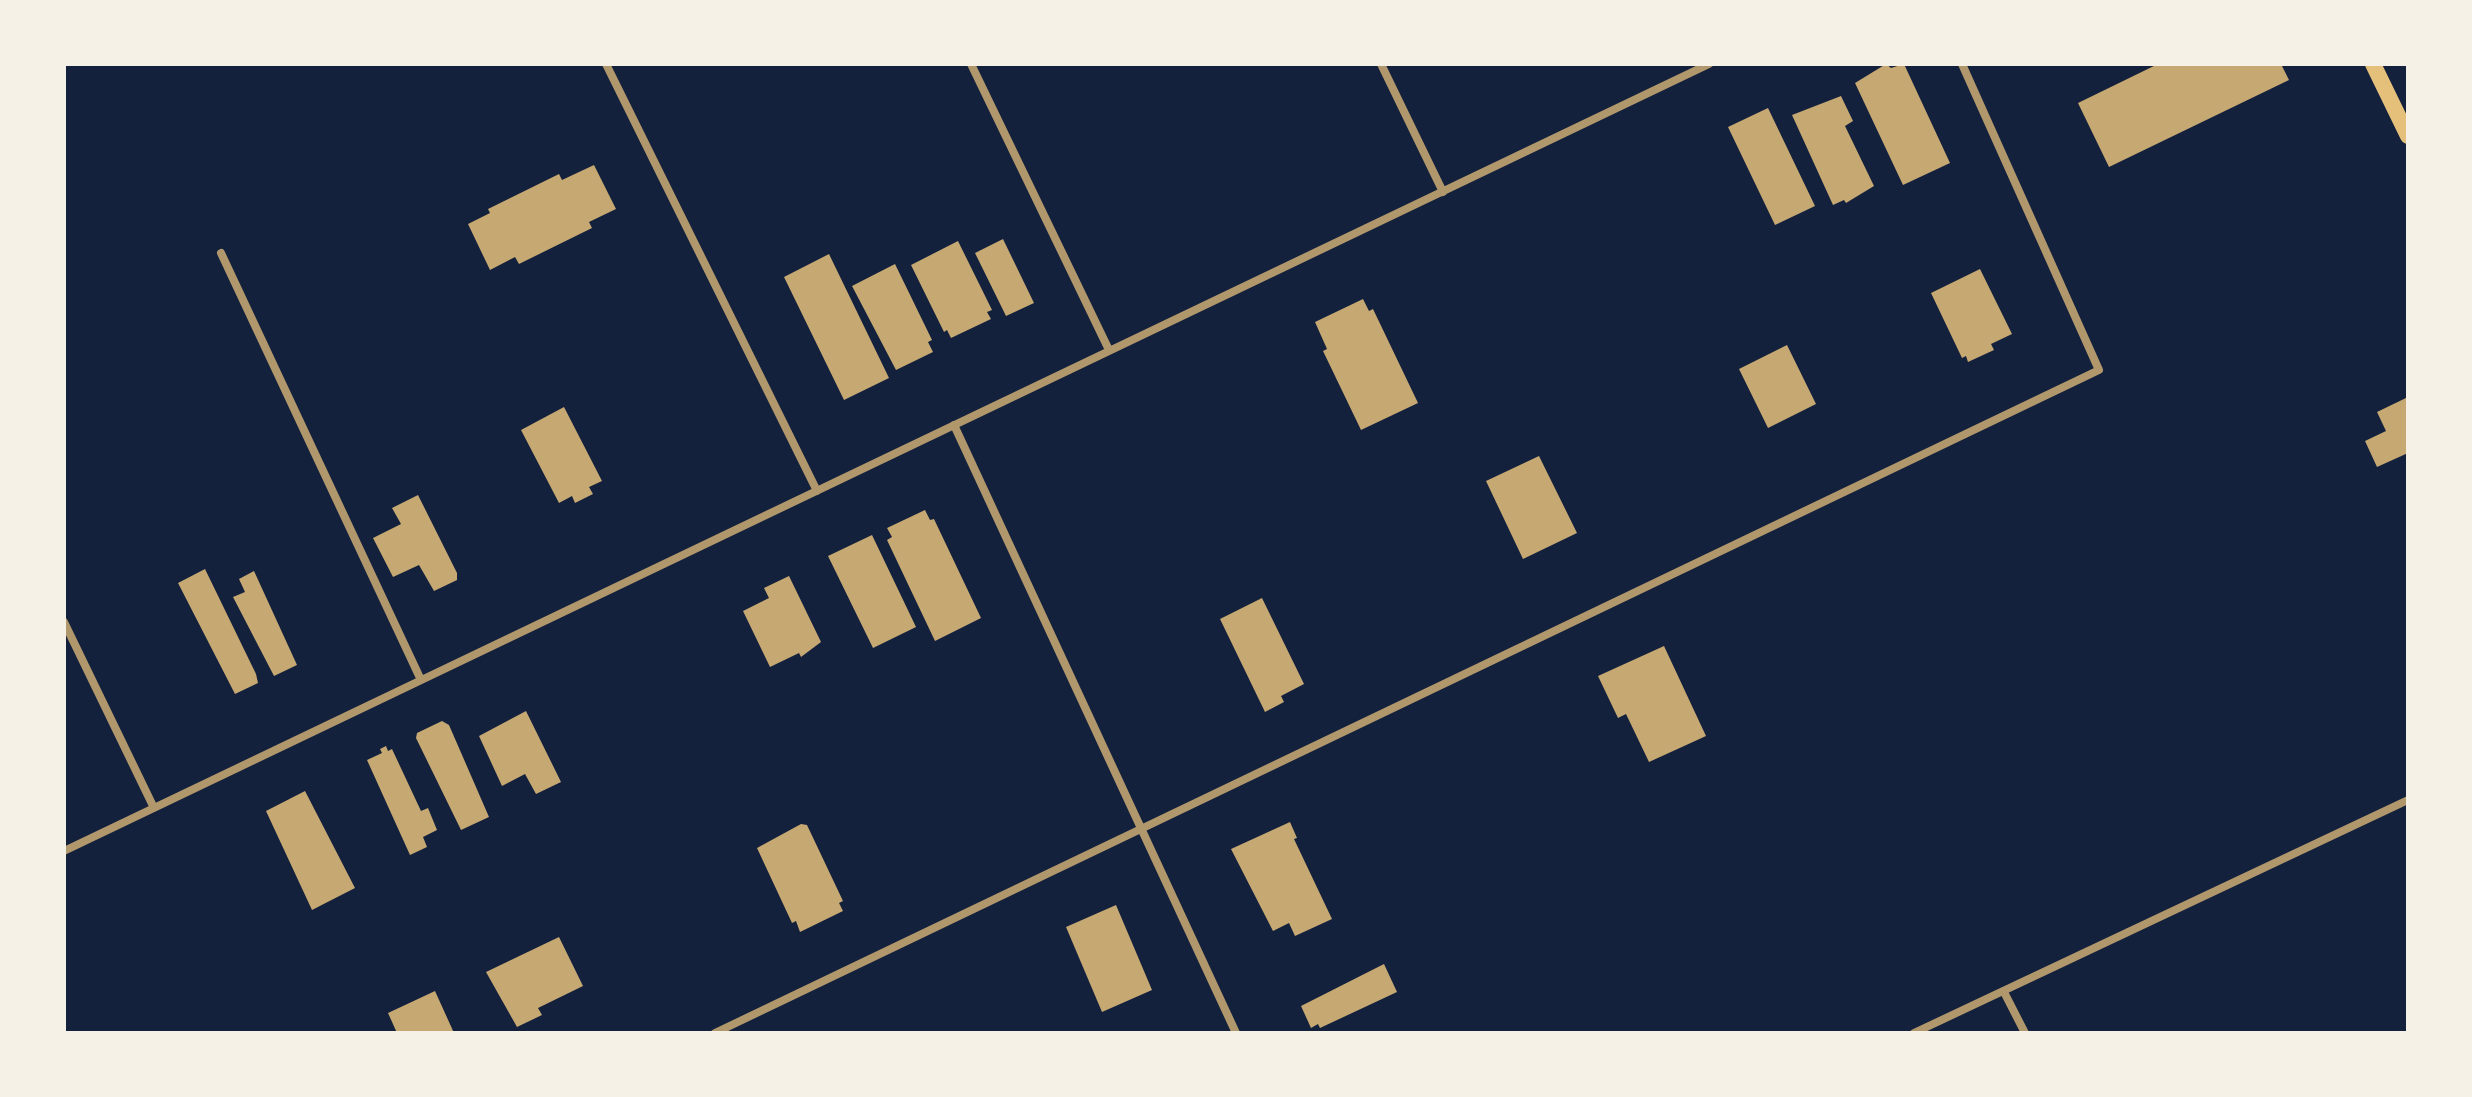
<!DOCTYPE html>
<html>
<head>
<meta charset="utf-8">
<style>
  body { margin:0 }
  #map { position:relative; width:2472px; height:1097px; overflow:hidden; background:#14213d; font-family:"Noto Serif",serif }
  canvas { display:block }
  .frame { position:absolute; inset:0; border:66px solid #f6f1e7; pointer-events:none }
</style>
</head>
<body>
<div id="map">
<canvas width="2472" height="1097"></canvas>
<div class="frame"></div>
</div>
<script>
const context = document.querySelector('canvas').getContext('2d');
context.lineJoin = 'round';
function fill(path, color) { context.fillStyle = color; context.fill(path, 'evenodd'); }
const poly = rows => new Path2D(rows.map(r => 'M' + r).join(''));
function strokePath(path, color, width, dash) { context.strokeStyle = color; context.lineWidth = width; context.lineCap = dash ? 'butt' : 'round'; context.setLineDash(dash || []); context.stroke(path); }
const building = poly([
  [1886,64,1891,68,1904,64,1950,163,1903,185,1855,83],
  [2158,64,2281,64,2289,80,2109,167,2078,103],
  [1841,96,1853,121,1845,126,1874,186,1846,203,1844,200,1833,205,1792,115],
  [1768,108,1815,206,1775,225,1728,127],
  [594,165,616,209,589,222,592,228,519,264,515,257,490,270,468,224,490,213,488,209,559,174,562,180],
  [1003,239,1034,303,1006,316,975,253],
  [958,241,992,310,987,312,991,319,951,338,947,330,944,332,911,265],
  [829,254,889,378,844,400,784,277],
  [895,264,932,340,928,342,933,352,896,370,852,286],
  [1980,269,2012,334,1991,344,1994,350,1968,362,1966,356,1962,358,1931,293],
  [1363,299,1369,311,1373,309,1418,403,1361,430,1323,351,1327,349,1315,322],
  [1787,345,1816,404,1768,428,1739,369],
  [2408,397,2408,453,2377,467,2365,441,2386,431,2377,412],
  [564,407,602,481,589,487,593,494,575,503,572,496,559,503,521,430],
  [1539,456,1577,533,1523,559,1486,481],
  [418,495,457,573,457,580,434,591,419,565,393,577,373,538,401,524,392,508],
  [925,510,930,520,934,519,981,618,935,641,887,540,892,537,887,528],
  [872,535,916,627,873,648,828,556],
  [205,569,256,674,258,683,235,694,178,583],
  [254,571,297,665,274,676,233,597,245,592,239,579],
  [789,576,821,642,801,657,799,653,770,667,743,611,769,598,764,588],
  [1262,598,1304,684,1281,696,1284,702,1265,712,1220,619],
  [1664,646,1706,736,1649,762,1626,714,1618,718,1598,676],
  [526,711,561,782,536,794,525,774,502,786,479,736],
  [442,721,449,725,489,817,461,830,416,738,417,733],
  [386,746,388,751,392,749,421,811,428,808,437,830,423,837,427,847,410,855,367,760,382,753,380,749],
  [305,791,355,888,312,910,266,811],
  [1290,822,1297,838,1294,839,1332,919,1295,936,1289,923,1273,931,1231,849],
  [801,824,807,825,843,901,839,903,843,911,800,932,796,921,792,923,757,848],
  [1116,905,1152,990,1102,1012,1066,927],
  [559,937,583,986,538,1008,542,1015,517,1027,486,972],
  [1384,964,1397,992,1320,1028,1318,1024,1311,1028,1301,1006],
  [435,991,454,1033,397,1033,388,1013]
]);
const minor = poly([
  [606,64,817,491],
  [971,64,1109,350],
  [1381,64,1443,192],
  [221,253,421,680],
  [954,425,1236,1033],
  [64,622,154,808],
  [64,851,1709,64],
  [2004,992,2025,1033],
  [715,1033,2099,370,1962,64],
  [1914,1033,2408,800]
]);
const secondary = poly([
  [2373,64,2408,136]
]);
fill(building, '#c6a872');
strokePath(minor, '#b1986c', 8);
strokePath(secondary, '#e5c07b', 16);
</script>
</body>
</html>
